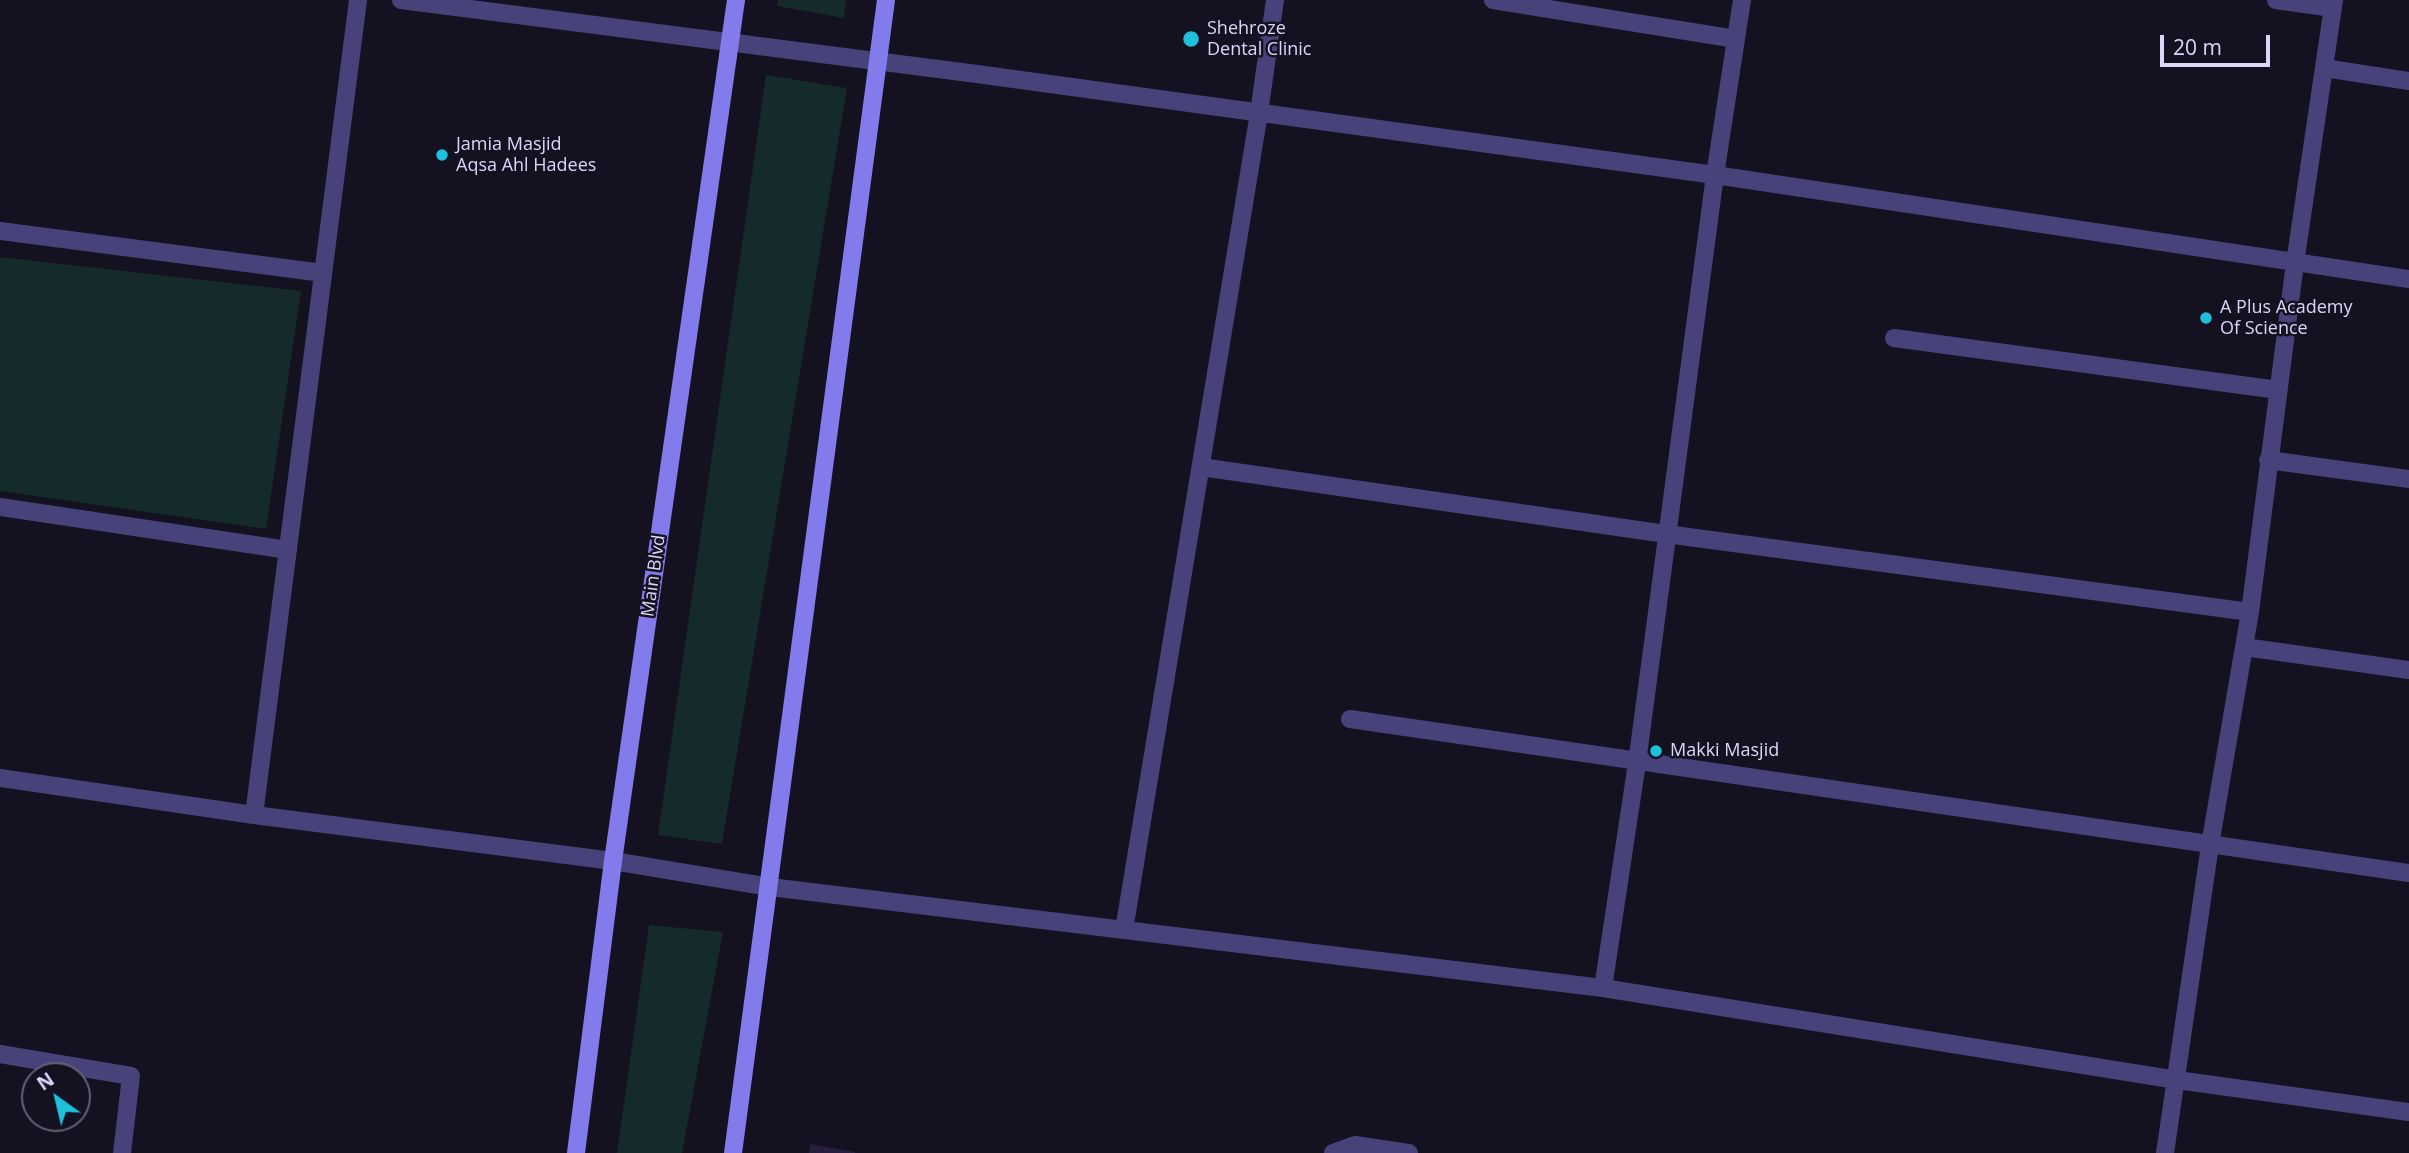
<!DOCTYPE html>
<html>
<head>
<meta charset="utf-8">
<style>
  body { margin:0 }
  #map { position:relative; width:2409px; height:1153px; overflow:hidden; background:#141121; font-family:"Open Sans",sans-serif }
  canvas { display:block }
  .north { position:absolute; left:21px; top:1062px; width:70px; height:70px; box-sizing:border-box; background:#141121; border:2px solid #646077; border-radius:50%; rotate:326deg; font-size:19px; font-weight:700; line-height:28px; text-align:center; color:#dcd7f9 }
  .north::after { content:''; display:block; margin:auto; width:24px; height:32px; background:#1fc0dc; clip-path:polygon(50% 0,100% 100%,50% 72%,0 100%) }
  .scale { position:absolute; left:2160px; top:35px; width:110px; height:32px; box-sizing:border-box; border:4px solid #dcd7f9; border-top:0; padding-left:9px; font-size:21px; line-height:24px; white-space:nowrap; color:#dcd7f9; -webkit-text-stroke:5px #141121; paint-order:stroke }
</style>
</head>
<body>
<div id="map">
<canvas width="2409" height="1153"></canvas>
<div class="north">N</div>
<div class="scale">20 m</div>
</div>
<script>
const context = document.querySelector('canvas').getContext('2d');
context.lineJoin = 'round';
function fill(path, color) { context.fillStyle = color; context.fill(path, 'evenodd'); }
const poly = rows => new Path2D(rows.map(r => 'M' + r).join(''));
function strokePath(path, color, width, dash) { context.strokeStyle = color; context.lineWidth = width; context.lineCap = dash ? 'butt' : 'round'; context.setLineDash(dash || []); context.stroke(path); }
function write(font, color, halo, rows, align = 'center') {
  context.font = font + ' "Open Sans",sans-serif'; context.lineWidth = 5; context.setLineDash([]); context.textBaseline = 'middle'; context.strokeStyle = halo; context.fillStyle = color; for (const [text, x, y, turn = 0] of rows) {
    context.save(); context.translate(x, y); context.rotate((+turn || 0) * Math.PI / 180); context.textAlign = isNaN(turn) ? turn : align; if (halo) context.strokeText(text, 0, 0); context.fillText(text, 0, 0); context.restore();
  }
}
const green = poly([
  [778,0,846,0,844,18,777,6],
  [766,75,847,88,722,844,658,835],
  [0,257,301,291,266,529,0,491],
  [649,925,723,932,682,1153,617,1153]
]);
const building = poly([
  [810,1144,855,1152,855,1153,809,1153]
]);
const minor = poly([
  [401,0,977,74,1715,175,2409,279],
  [1493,0,1736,39],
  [2276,0,2333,8],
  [2324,68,2409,81],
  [0,231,323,273],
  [1894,338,2278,390],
  [2268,460,2409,479],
  [1201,467,1666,534,2250,612],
  [0,507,288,550],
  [2244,647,2409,670],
  [1350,719,2409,873],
  [0,778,254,815,613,861,770,887,1603,988,2177,1080,2409,1112],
  [254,815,358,0],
  [1124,930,1259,113,1275,0],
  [1603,988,1637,763,1715,175,1742,0],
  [0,1054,131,1076,122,1153],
  [1333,1153,1355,1145,1409,1153],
  [2165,1153,2210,845,2250,612,2295,263,2334,0]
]);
const secondary = poly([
  [576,1153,613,861,736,0],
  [733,1153,886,0]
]);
const markers = [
  [1191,39,9,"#1fc0dc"],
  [442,155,7,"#1fc0dc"],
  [2206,318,7,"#1fc0dc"],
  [1656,751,7,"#1fc0dc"]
];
const poiNames = [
  ["Shehroze",1207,29],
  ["Dental Clinic",1207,50],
  ["Jamia Masjid",456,145],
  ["Aqsa Ahl Hadees",456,166],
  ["A Plus Academy",2220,308],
  ["Of Science",2220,329],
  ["Makki Masjid",1670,751]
];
const streetNames = [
  ["Main Blvd",654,576,-82]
];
fill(green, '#152a2a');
fill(building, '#281f3f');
strokePath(minor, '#47427a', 18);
strokePath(secondary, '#837bec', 18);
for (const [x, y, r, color] of markers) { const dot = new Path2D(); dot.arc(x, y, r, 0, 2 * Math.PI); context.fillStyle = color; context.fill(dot); strokePath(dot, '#141121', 2.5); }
write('18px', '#dcd7f9', '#141121', poiNames, 'left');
write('18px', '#dcd7f9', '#141121', streetNames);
</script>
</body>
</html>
